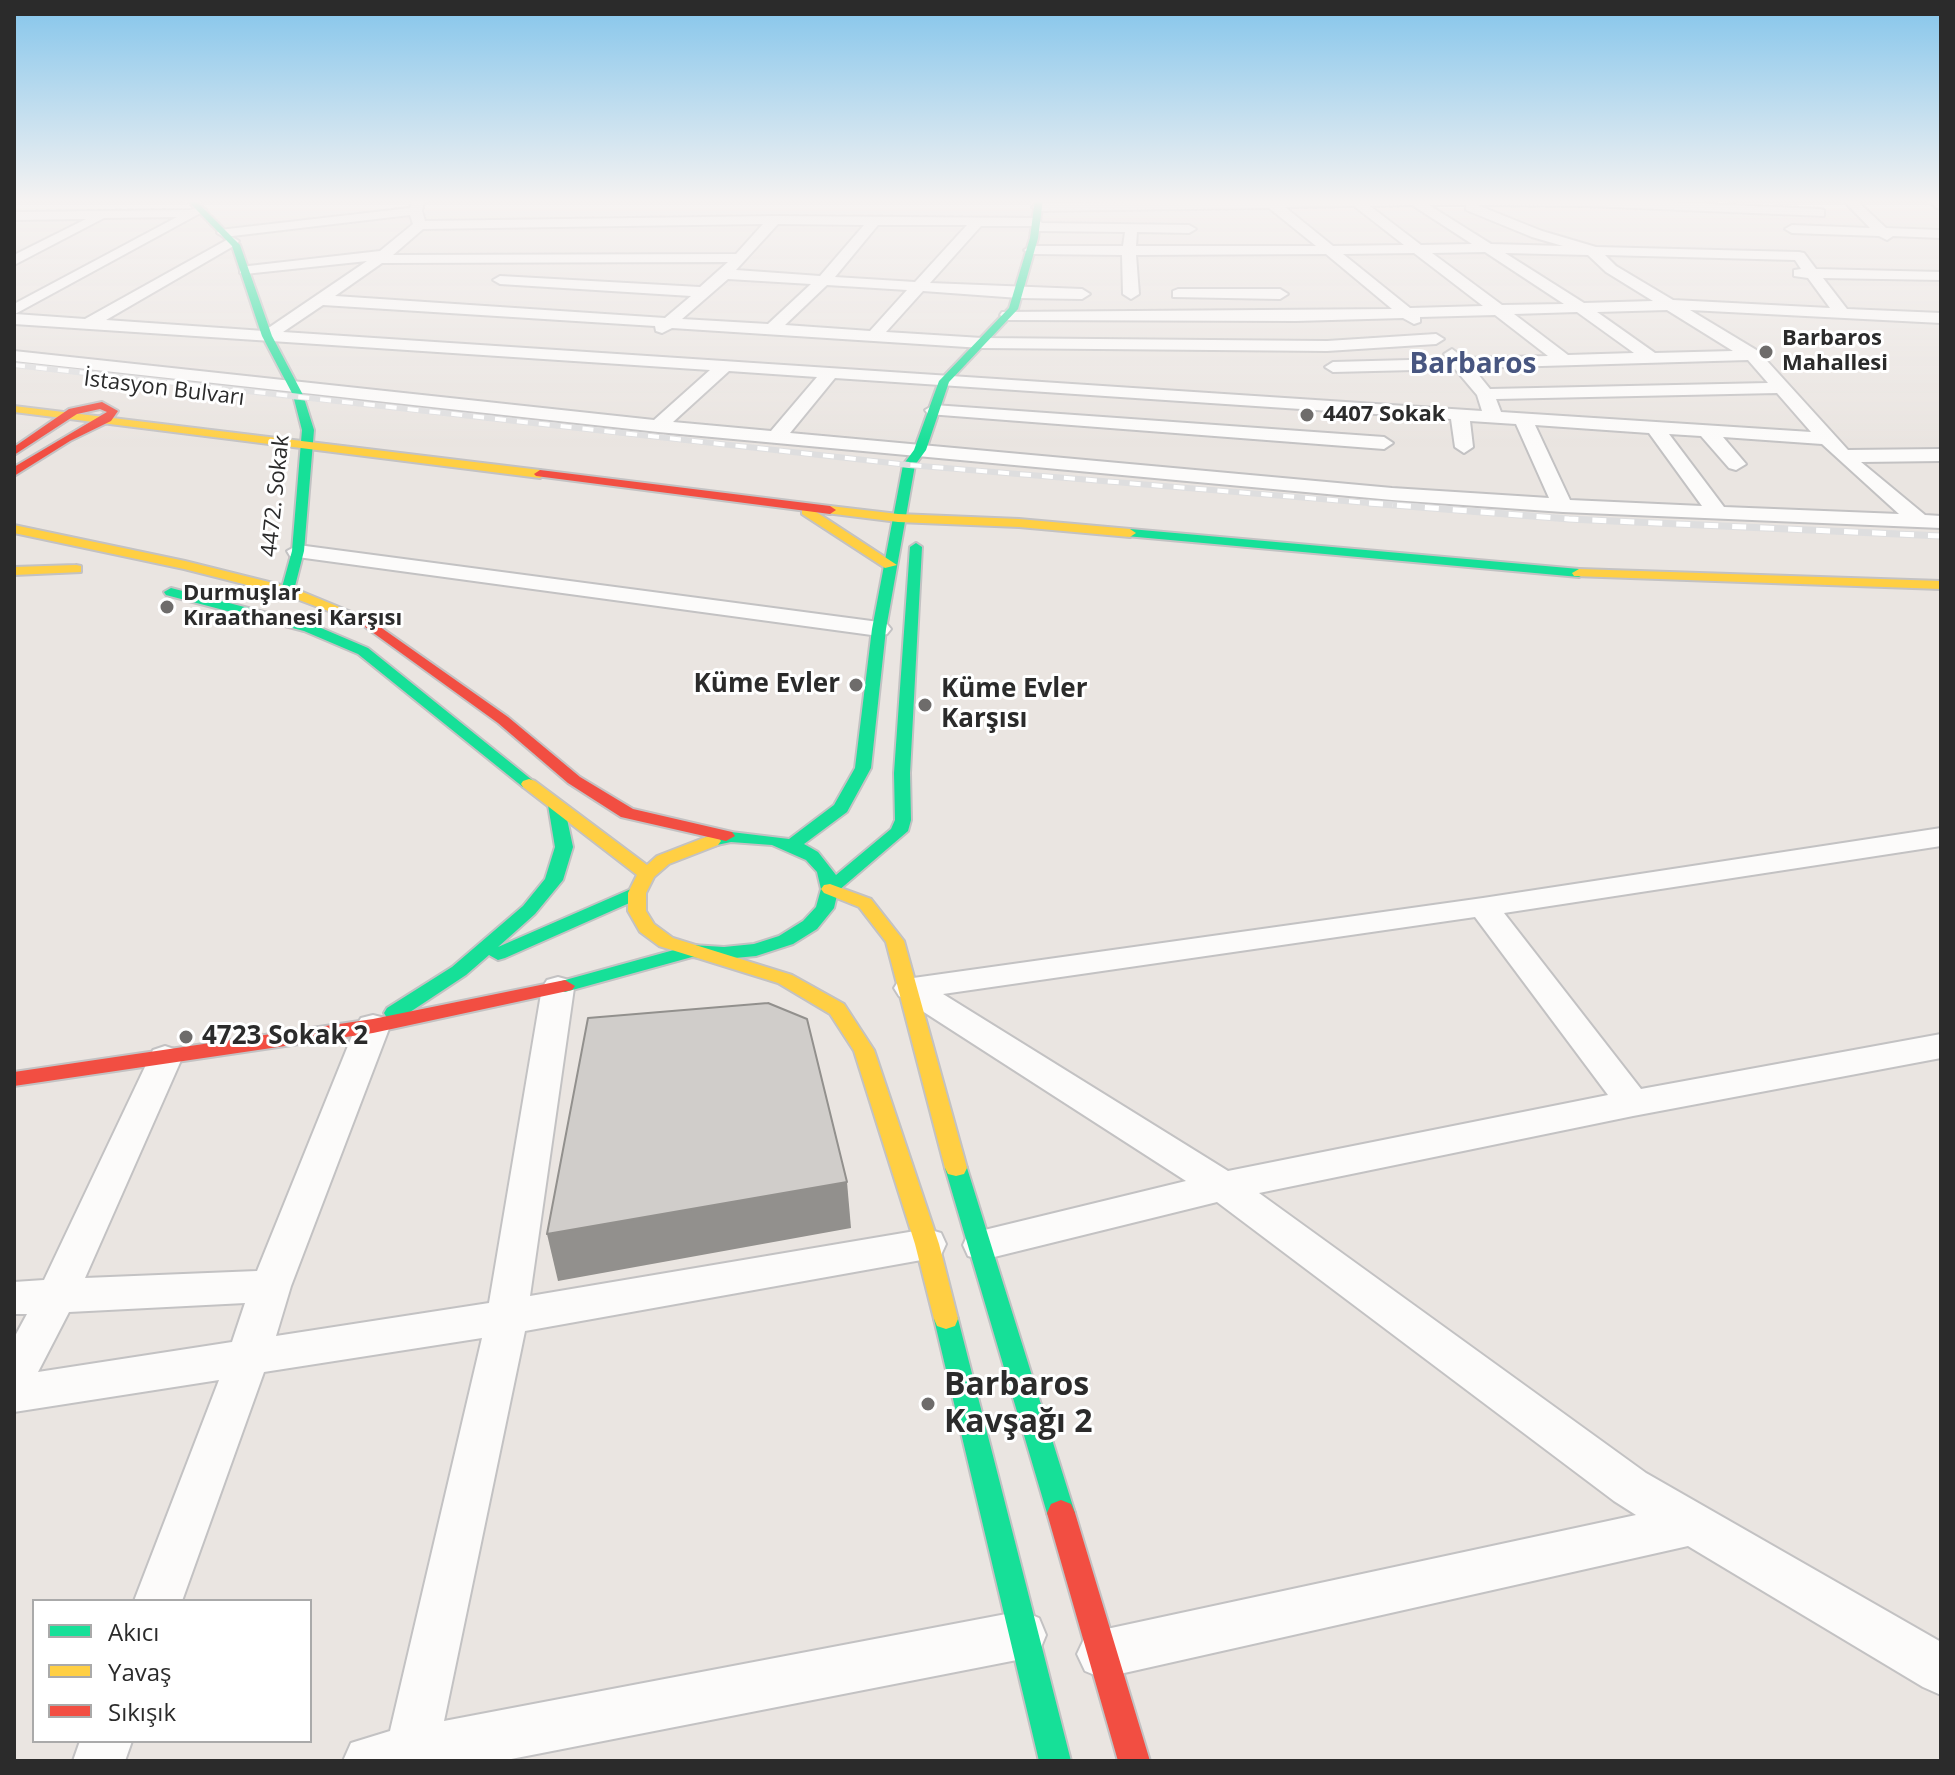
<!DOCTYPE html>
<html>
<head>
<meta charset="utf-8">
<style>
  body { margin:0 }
  #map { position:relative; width:1955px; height:1775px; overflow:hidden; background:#eae5e1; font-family:"Open Sans",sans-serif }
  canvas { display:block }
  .frame { position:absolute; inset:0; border:16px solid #2b2b2b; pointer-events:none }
  .legend { position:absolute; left:32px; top:1599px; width:280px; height:144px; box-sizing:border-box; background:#fff; border:2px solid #aaa; margin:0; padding:10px 14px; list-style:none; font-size:24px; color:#2b2b2b }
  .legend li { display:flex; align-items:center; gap:16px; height:40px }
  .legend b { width:40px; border:2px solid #aaa }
</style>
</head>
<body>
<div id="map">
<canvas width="1955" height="1775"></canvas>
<div class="frame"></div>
<ul class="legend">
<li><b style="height:10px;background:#16e098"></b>Akıcı</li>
<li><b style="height:10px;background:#ffcf43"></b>Yavaş</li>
<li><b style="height:10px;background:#f24e42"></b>Sıkışık</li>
</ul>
</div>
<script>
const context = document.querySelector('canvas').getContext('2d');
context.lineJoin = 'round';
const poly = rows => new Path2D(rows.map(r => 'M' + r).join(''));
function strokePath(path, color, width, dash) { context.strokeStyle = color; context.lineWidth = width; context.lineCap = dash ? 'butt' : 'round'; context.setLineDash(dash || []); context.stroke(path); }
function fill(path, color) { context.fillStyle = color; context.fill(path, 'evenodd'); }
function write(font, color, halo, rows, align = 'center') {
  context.font = font + ' "Open Sans",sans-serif'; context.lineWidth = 6; context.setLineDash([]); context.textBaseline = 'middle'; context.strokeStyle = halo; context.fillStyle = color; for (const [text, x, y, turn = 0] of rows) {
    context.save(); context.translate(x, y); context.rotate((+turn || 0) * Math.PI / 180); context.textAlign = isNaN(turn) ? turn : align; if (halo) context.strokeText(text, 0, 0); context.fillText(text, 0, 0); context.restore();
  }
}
const street = poly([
  [413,199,425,199,422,211,425,221,774,216,1036,218,1042,223,1189,225,1196,229,1189,233,1137,232,1136,246,1316,246,1269,208,1038,211,1032,207,1038,203,1601,199,1819,209,1824,210,1824,216,1587,206,1477,205,1542,231,1596,247,1799,252,1804,253,1816,269,1941,272,1941,280,1823,278,1847,309,1941,313,1941,323,1690,310,1758,351,1848,450,1941,449,1941,461,1861,462,1925,515,1941,516,1941,528,1563,512,1392,500,658,432,14,361,14,351,654,420,710,370,14,324,14,304,177,217,104,218,14,265,14,255,86,219,14,220,14,212,191,210,200,206,206,210,15,314,85,319,232,237,239,241,237,244,106,320,264,331,367,261,245,274,240,273,240,267,380,251,413,224,410,215,224,237,217,233,219,230,410,208,413,199],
  [1412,205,1472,244,1421,245,1370,206,1412,205],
  [1429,205,1466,205,1466,210,1532,237,1563,246,1491,244,1429,205],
  [1354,206,1404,245,1333,246,1285,207,1354,206],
  [763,224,736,254,393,255,423,229,763,224],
  [778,224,864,225,820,276,736,270,778,224],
  [878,225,967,225,915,282,835,277,878,225],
  [981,226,1033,226,1039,231,1125,232,1123,246,1031,246,1024,250,1031,254,1122,255,1123,294,1131,299,1139,294,1136,255,1326,254,1392,309,1002,312,1000,315,1008,320,1296,321,1403,318,1414,324,1420,322,1420,317,1495,315,1548,356,1464,358,1452,349,1444,354,1447,359,1333,362,1325,367,1333,372,1455,369,1477,395,1482,411,283,332,323,305,655,326,656,331,662,333,672,328,982,348,1327,351,1436,344,1444,339,1436,334,1327,341,982,338,886,332,923,291,1019,298,1082,299,1090,294,1082,289,930,283,981,226],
  [1485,252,1564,304,1502,305,1432,253,1485,252],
  [1414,253,1483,306,1410,308,1343,254,1414,253],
  [1505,253,1588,255,1606,272,1653,301,1584,303,1505,253],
  [1605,255,1795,260,1801,269,1794,270,1794,276,1808,278,1830,308,1673,300,1616,266,1605,255],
  [728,262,700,287,500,276,493,280,500,284,691,296,665,318,335,296,382,263,728,262],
  [728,279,811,284,768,324,682,319,728,279],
  [827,285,907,290,870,331,785,325,827,285],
  [1667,310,1733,351,1655,353,1597,312,1667,310],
  [1577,312,1634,353,1568,355,1514,314,1577,312],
  [1748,360,1768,383,1490,389,1473,368,1748,360],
  [729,371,817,377,771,431,673,422,729,371],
  [835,378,1451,419,1455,447,1464,453,1473,447,1470,421,1516,424,1549,498,1392,488,790,433,835,378],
  [1777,393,1811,432,1501,412,1496,399,1777,393],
  [1535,425,1649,433,1702,506,1570,500,1535,425],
  [1669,434,1701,436,1729,468,1736,470,1746,464,1723,437,1822,444,1899,514,1724,507,1669,434],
  [1842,199,1855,199,1886,228,1941,230,1941,238,1893,236,1887,240,1879,236,1792,233,1785,229,1792,225,1870,228,1842,199],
  [1928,199,1941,199,1941,209,1936,208,1928,199],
  [1178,289,1280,289,1288,294,1280,299,1173,297,1173,291,1178,289],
  [934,405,1384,437,1393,443,1384,449,928,414,925,410,934,405],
  [298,545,879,622,887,624,891,629,887,634,879,636,290,556,287,551,298,545],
  [1941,828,1941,846,1504,913,1641,1089,1941,1034,1941,1058,1633,1116,1259,1193,1646,1473,1941,1642,1941,1695,1923,1687,1688,1546,1102,1678,1085,1671,1077,1654,1085,1637,1102,1630,1636,1515,1614,1501,1217,1202,982,1260,968,1256,963,1245,968,1234,1186,1181,899,996,894,988,899,980,1483,898,1941,828],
  [1475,917,1608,1095,1228,1171,943,994,1475,917],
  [558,977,569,980,574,988,530,1296,927,1229,941,1233,946,1244,941,1255,927,1259,525,1331,444,1721,1022,1611,1039,1618,1046,1635,1039,1652,1022,1659,501,1761,343,1761,351,1743,390,1731,482,1338,264,1372,182,1601,134,1601,219,1380,14,1412,14,1338,27,1314,14,1314,14,1282,44,1280,153,1050,165,1046,177,1050,182,1058,85,1278,257,1271,356,1026,361,1018,373,1015,385,1018,390,1026,291,1286,276,1336,489,1303,542,988,547,980,558,977],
  [245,1303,232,1342,38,1372,69,1312,245,1303],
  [80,1741,132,1741,125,1761,73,1761,80,1741]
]);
const fast = poly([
  [186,199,194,199,240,245,272,336,303,395,314,430,304,551,293,594,288,595,281,591,292,551,302,430,293,395,262,336,232,246,186,199],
  [1035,199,1043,199,1038,238,1018,309,949,382,926,450,915,465,886,629,871,768,847,812,804,844,818,852,836,875,891,829,895,820,894,773,910,547,916,543,922,547,910,773,911,820,908,831,838,891,834,908,817,929,793,944,756,956,724,959,692,957,565,992,558,990,555,986,558,982,692,945,724,947,754,944,779,936,803,921,816,907,821,889,817,872,806,860,772,845,731,842,712,846,703,841,706,837,731,832,789,839,834,805,855,768,872,629,903,465,914,450,939,381,1009,308,1030,238,1035,199],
  [1130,529,1579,569,1586,573,1579,577,1126,536,1124,533,1130,529],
  [171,588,314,625,368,648,537,784,535,787,523,787,358,654,304,631,166,595,164,592,171,588],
  [556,800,564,805,573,847,563,880,535,914,498,947,631,889,643,889,646,893,643,897,505,958,498,960,489,955,466,975,401,1018,387,1018,384,1013,387,1008,452,967,523,906,545,879,555,847,548,805,556,800],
  [956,1160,964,1162,967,1168,1075,1513,1071,1522,1061,1526,1051,1522,1047,1513,945,1168,948,1162,956,1160],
  [946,1309,955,1312,958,1319,1071,1761,1039,1761,934,1319,937,1312,946,1309]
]);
const slow = poly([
  [14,406,540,470,546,474,540,478,14,412,14,406],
  [830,506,898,514,1019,519,1130,529,1136,533,1130,537,1019,527,898,522,826,513,826,507,830,506],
  [802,508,810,508,897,565,885,568,802,514,802,508],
  [14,525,185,561,293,588,373,621,366,625,283,594,184,569,14,533,14,525],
  [76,565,81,566,81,572,14,575,14,567,76,565],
  [1579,569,1941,581,1941,589,1574,576,1572,573,1579,569],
  [529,779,535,781,647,865,657,856,706,837,718,837,721,841,718,845,669,864,654,877,646,893,646,911,654,924,673,938,792,975,844,1004,874,1050,939,1244,958,1319,955,1326,946,1329,937,1326,934,1319,915,1244,854,1051,830,1014,778,983,659,946,640,932,628,911,628,893,637,875,523,787,521,784,523,781,529,779],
  [830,884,871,899,904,941,967,1168,964,1174,956,1176,948,1174,945,1168,886,942,859,907,824,893,821,889,824,885,830,884]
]);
const jam = poly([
  [102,402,118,411,111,421,70,441,14,476,14,467,107,412,100,409,77,414,14,455,14,447,69,409,102,402],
  [540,470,830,506,836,510,830,514,536,476,534,474,540,470],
  [366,617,508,717,580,777,633,809,732,832,735,836,726,841,621,817,568,783,498,723,361,624,361,618,366,617],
  [565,980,575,986,572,990,373,1033,14,1086,14,1072,373,1019,565,980],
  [1061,1500,1071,1504,1075,1513,1150,1761,1118,1761,1047,1513,1051,1504,1061,1500]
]);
const railFar1 = poly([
  [14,365,909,465,1393,505]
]);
const rail = poly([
  [1369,503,1569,519,1941,536]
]);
const shadedWall = poly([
  [847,1182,851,1228,558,1281,547,1234]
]);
const building = poly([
  [768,1003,807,1019,847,1182,547,1234,588,1018,768,1003]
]);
const markers = [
  [1766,352,8,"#6e6c6b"],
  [1307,415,8,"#6e6c6b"],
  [167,607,8,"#6e6c6b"],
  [856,685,8,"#6e6c6b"],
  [925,705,8,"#6e6c6b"],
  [186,1037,8,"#6e6c6b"],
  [928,1404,8,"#6e6c6b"]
];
const farPoinames = [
  ["Barbaros",1782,339],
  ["Mahallesi",1782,364],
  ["4407 Sokak",1323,415],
  ["Durmuşlar",183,594],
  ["Kıraathanesi Karşısı",183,619]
];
const farStreetnames = [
  ["İstasyon Bulvarı",164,389,7],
  ["4472. Sokak",276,496,-84]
];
const poiNames = [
  ["Küme Evler",840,685,"right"],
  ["Küme Evler",941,690],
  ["Karşısı",941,720],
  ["4723 Sokak 2",202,1037]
];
const farDistrictnames = [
  ["Barbaros",1473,365]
];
const nearPoinames = [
  ["Barbaros",944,1386],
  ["Kavşağı 2",944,1423]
];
strokePath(street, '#c3c2c3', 4);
strokePath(fast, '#c3c2c3', 4);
strokePath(slow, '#c3c2c3', 4);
strokePath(jam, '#c3c2c3', 4);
fill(street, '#fcfbfa');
fill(fast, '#16e098');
fill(slow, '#ffcf43');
fill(jam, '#f24e42');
strokePath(railFar1, '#dededf', 6);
strokePath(rail, '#dededf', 7);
strokePath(railFar1, '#fff', 4, [11]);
strokePath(rail, '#fff', 5, [14]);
fill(shadedWall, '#92908d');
fill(building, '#d0cdca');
strokePath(building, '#92908d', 2);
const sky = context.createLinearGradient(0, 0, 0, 447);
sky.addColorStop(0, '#84c5eb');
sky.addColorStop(0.45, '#f6f3f2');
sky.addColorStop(1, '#f6f3f200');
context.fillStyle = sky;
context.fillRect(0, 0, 1955, 447);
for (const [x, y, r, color] of markers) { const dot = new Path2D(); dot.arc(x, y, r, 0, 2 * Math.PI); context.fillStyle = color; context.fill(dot); strokePath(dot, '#fff', 3); }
write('bold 22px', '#2b2b2b', '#fff', farPoinames, 'left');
write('22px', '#2b2b2b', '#fff', farStreetnames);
write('bold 26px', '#2b2b2b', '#fff', poiNames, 'left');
write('bold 28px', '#485680', '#fff', farDistrictnames);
write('bold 32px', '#2b2b2b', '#fff', nearPoinames, 'left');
</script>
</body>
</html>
